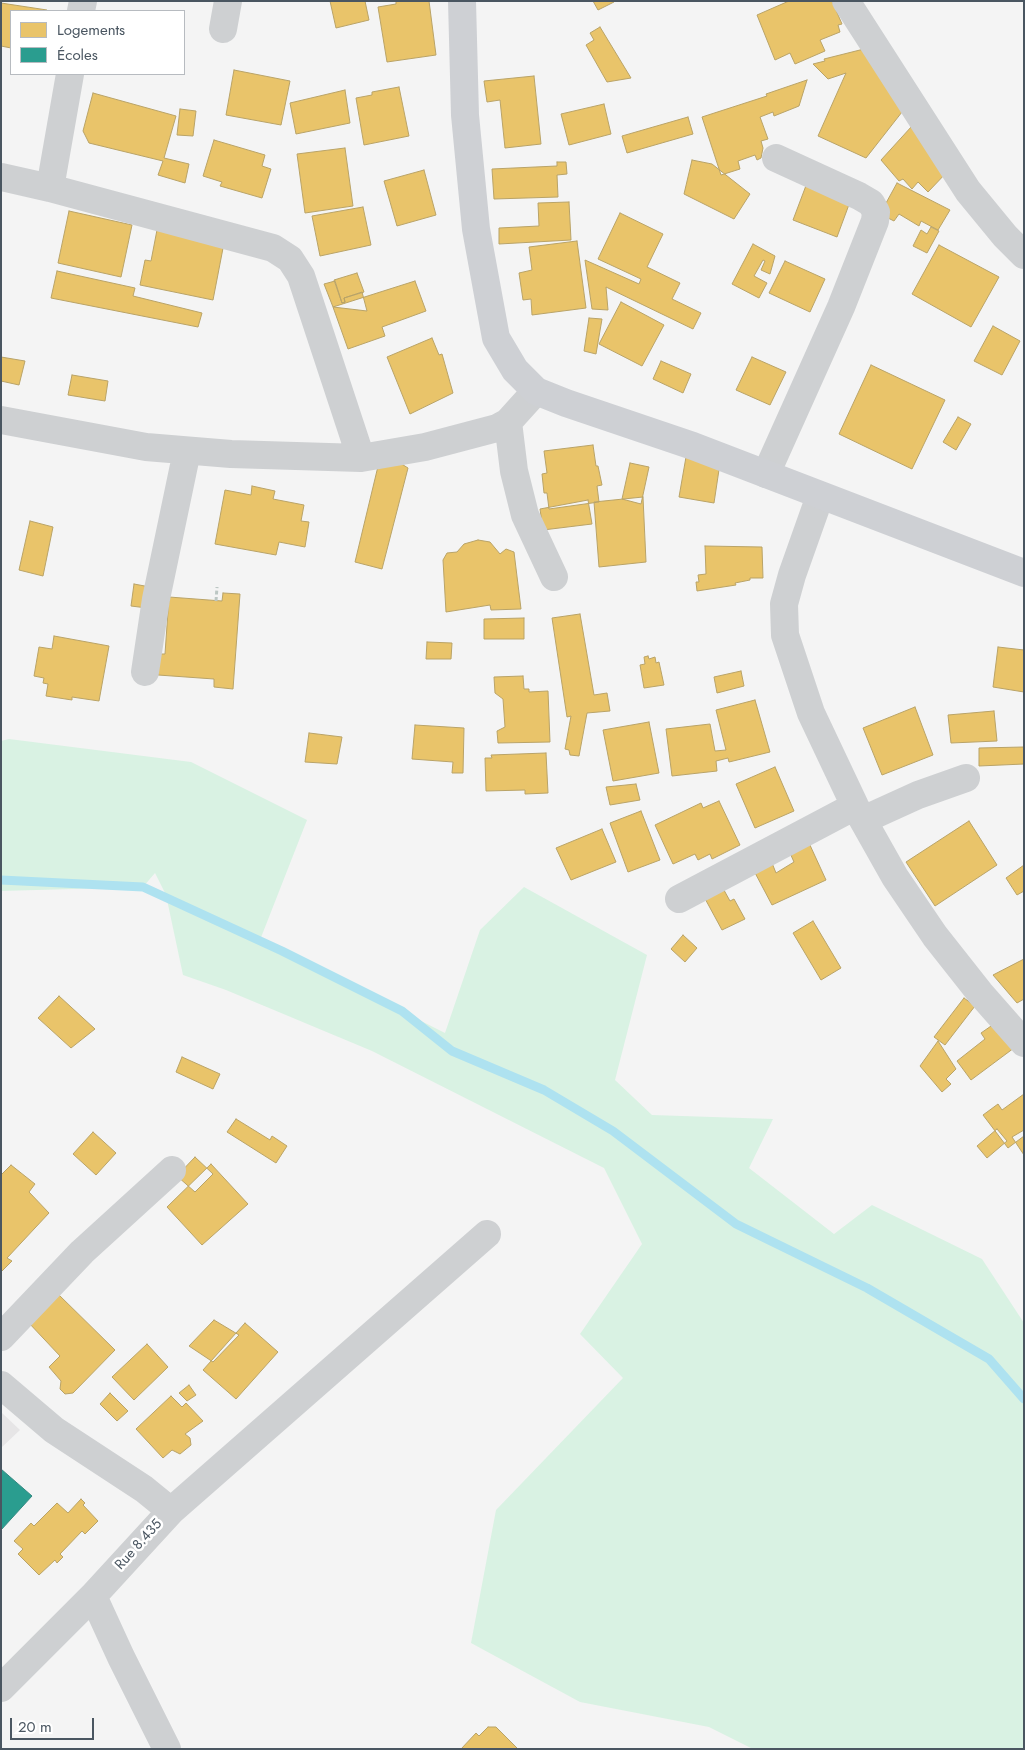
<!DOCTYPE html>
<html>
<head>
<meta charset="utf-8">
<style>
  body { margin:0 }
  #map { position:relative; width:1025px; height:1750px; overflow:hidden; background:#f4f4f4; font-family:Jost,sans-serif }
  canvas { display:block }
  .frame { position:absolute; inset:0; border:2px solid #4a5661; pointer-events:none }
  .legend { position:absolute; left:10px; top:10px; width:175px; height:65px; box-sizing:border-box; background:#fff; border:1px solid #b7bbc0; margin:0; padding:6px 9px; list-style:none; font-size:15px; color:#4a5661 }
  .legend li { display:flex; align-items:center; gap:10px; height:25px }
  .legend b { width:25px; border:1px solid #b7bbc0 }
  .scale { position:absolute; left:10px; top:1718px; width:84px; height:22px; box-sizing:border-box; border:2px solid #4a5661; border-top:0; padding-left:6px; font-size:15px; line-height:18px; white-space:nowrap; color:#4a5661; -webkit-text-stroke:4px #fff; paint-order:stroke }
</style>
</head>
<body>
<div id="map">
<canvas width="1025" height="1750"></canvas>
<div class="frame"></div>
<ul class="legend">
<li><b style="height:14px;background:#e9c46a"></b>Logements</li>
<li><b style="height:14px;background:#2a9d8f"></b>Écoles</li>
</ul>
<div class="scale">20 m</div>
</div>
<script>
const context = document.querySelector('canvas').getContext('2d');
context.lineJoin = 'round';
function fill(path, color) { context.fillStyle = color; context.fill(path, 'evenodd'); }
const poly = rows => new Path2D(rows.map(r => 'M' + r).join(''));
function strokePath(path, color, width, dash) { context.strokeStyle = color; context.lineWidth = width; context.lineCap = dash ? 'butt' : 'round'; context.setLineDash(dash || []); context.stroke(path); }
function write(font, color, halo, rows, align = 'center') {
  context.font = font + ' Jost,sans-serif'; context.lineWidth = 5; context.setLineDash([]); context.textBaseline = 'middle'; context.strokeStyle = halo; context.fillStyle = color; for (const [text, x, y, turn = 0] of rows) {
    context.save(); context.translate(x, y); context.rotate((+turn || 0) * Math.PI / 180); context.textAlign = isNaN(turn) ? turn : align; if (halo) context.strokeText(text, 0, 0); context.fillText(text, 0, 0); context.restore();
  }
}
const education = poly([
  [1,1412,20,1430,1,1448]
]);
const green = poly([
  [9,739,191,762,307,820,260,940,445,1033,480,930,524,887,647,955,615,1080,652,1115,773,1119,749,1168,834,1234,872,1205,982,1259,1024,1323,1024,1749,753,1749,709,1727,580,1702,471,1643,496,1510,623,1378,580,1334,642,1244,604,1168,372,1051,226,990,183,975,166,895,155,873,143,887,1,891,1,741]
]);
const homes = poly([
  [330,1,365,1,369,20,336,28,330,1],
  [396,1,429,1,436,55,387,62,378,7,396,4,396,1],
  [593,1,613,1,614,2,598,10,593,1],
  [789,1,832,1,842,24,838,25,840,32,820,40,825,51,795,64,790,53,775,60,757,15,789,1],
  [1,3,47,10,47,11,11,11,11,48,1,46,1,3],
  [600,27,631,78,607,82,586,45,594,40,590,33,600,27],
  [868,48,902,112,866,158,818,136,846,73,828,79,813,64,825,61,824,59,868,48],
  [234,70,290,81,281,125,226,115,234,70],
  [534,76,541,144,505,148,500,100,487,102,484,81,534,76],
  [807,80,799,106,774,116,773,112,760,117,768,139,761,141,763,148,761,158,757,160,755,155,738,161,740,169,721,175,702,117,767,96,766,94,807,80],
  [399,87,409,136,364,145,356,98,372,95,372,92,399,87],
  [345,90,350,123,296,134,290,103,345,90],
  [93,93,176,116,164,158,189,164,185,183,158,175,163,161,89,143,83,131,93,93],
  [604,104,611,134,569,145,561,114,604,104],
  [180,109,196,111,193,136,177,135,180,109],
  [688,117,693,134,627,153,622,136,688,117],
  [912,126,948,171,928,192,918,182,912,189,903,179,899,181,881,160,912,126],
  [214,140,265,155,262,166,271,169,262,198,220,186,222,182,203,176,214,140],
  [345,148,353,206,305,213,297,154,345,148],
  [692,160,712,164,750,194,734,219,684,194,692,160],
  [557,162,566,162,567,174,557,175,558,197,494,199,492,169,557,166,557,162],
  [424,170,436,215,397,226,384,181,424,170],
  [810,175,854,191,837,237,793,220,810,175],
  [897,183,950,210,938,230,921,221,919,226,899,214,894,221,880,214,897,183],
  [569,202,571,240,499,244,499,228,539,226,538,203,569,202],
  [363,207,371,245,320,256,312,216,363,207],
  [69,211,132,225,121,277,58,263,69,211],
  [620,213,663,234,647,267,680,283,672,299,701,313,693,329,606,287,608,310,592,309,585,260,639,284,641,279,598,259,620,213],
  [931,227,939,231,927,253,913,246,921,230,927,234,931,227],
  [157,230,224,243,213,300,140,285,145,260,151,261,157,230],
  [577,241,586,308,532,315,531,299,523,300,519,273,532,270,529,247,577,241],
  [753,244,775,256,770,274,761,270,765,261,763,260,754,276,767,283,759,298,732,284,753,244],
  [939,245,999,277,971,327,912,294,939,245],
  [785,261,825,279,810,312,769,293,785,261],
  [57,271,135,288,133,296,202,313,198,327,51,298,57,271],
  [357,273,364,292,344,298,345,302,342,303,334,280,357,273],
  [335,281,342,303,345,302,344,298,362,292,367,311,333,307,324,284,335,281],
  [415,281,426,311,382,327,385,336,348,349,333,307,415,281],
  [621,302,664,325,642,366,599,344,621,302],
  [589,318,602,319,596,354,584,351,589,318],
  [993,326,1020,341,1002,375,974,361,993,326],
  [432,338,439,355,442,354,453,393,410,414,387,357,432,338],
  [1,357,25,361,19,385,1,381,1,357],
  [752,357,786,372,770,405,736,390,752,357],
  [661,361,691,374,683,393,653,379,661,361],
  [871,365,945,400,912,469,839,434,871,365],
  [72,375,108,381,105,401,68,395,72,375],
  [958,417,971,424,956,450,943,442,958,417],
  [593,445,596,466,598,466,602,485,597,486,599,502,549,509,547,493,544,493,542,474,547,473,544,451,593,445],
  [686,457,720,463,714,503,679,497,686,457],
  [380,458,392,458,408,468,382,569,355,562,380,458],
  [630,463,649,467,641,504,622,499,630,463],
  [252,486,275,491,273,499,304,505,301,521,309,522,305,547,279,542,276,555,215,544,225,490,251,495,252,486],
  [643,497,646,562,599,567,594,502,643,497],
  [588,500,592,524,543,530,540,509,588,500],
  [30,521,53,527,43,576,19,570,30,521],
  [478,540,490,542,500,554,506,549,514,552,521,609,491,610,490,605,446,612,443,560,447,553,457,552,464,544,478,540],
  [705,546,762,547,763,578,750,578,750,580,735,583,736,585,697,591,696,582,699,582,698,575,706,574,705,546],
  [134,584,150,587,147,608,131,606,134,584],
  [223,593,240,594,233,689,214,687,214,679,158,675,159,654,165,654,169,597,222,601,223,593],
  [580,614,594,695,607,693,610,711,587,713,579,756,570,755,569,750,565,749,571,716,567,717,552,618,580,614],
  [524,618,524,639,484,639,484,619,524,618],
  [54,636,109,646,99,701,72,697,72,700,46,696,48,684,43,683,44,678,34,676,39,647,52,649,54,636],
  [427,642,452,643,451,659,426,659,427,642],
  [998,647,1024,650,1024,692,993,687,998,647],
  [648,656,649,659,655,657,656,663,659,662,664,685,644,688,640,665,645,664,644,657,648,656],
  [741,671,744,686,717,693,714,677,741,671],
  [523,676,524,689,529,689,529,692,548,691,550,742,498,743,497,731,505,727,503,699,495,693,494,677,523,676],
  [755,700,770,752,729,762,728,758,716,761,717,771,672,776,666,729,710,724,715,751,726,750,716,710,755,700],
  [915,707,933,755,882,775,863,728,915,707],
  [994,711,997,741,951,743,948,715,994,711],
  [649,722,659,773,613,781,603,730,649,722],
  [415,725,464,728,463,773,452,773,453,762,412,759,415,725],
  [309,733,342,737,337,764,305,762,309,733],
  [1024,747,1024,764,979,766,979,748,1024,747],
  [546,753,548,793,525,794,525,790,486,791,485,758,492,758,491,755,546,753],
  [775,767,794,811,755,828,736,784,775,767],
  [636,784,640,800,610,805,606,787,636,784],
  [719,801,740,845,712,859,710,854,698,860,695,854,673,864,655,825,701,803,703,808,719,801],
  [641,811,660,860,628,872,610,823,641,811],
  [969,821,997,865,935,906,906,862,969,821],
  [602,829,616,862,571,880,556,848,602,829],
  [764,843,776,873,794,862,790,853,809,843,826,880,772,905,753,869,764,843],
  [1024,865,1024,891,1017,895,1006,878,1024,865],
  [714,872,730,901,734,899,745,919,722,930,696,882,714,872],
  [813,921,841,968,821,980,793,933,813,921],
  [683,935,697,948,685,962,671,949,683,935],
  [1024,959,1024,999,1017,1003,993,975,1024,959],
  [59,996,95,1029,71,1048,38,1018,59,996],
  [964,998,975,1006,945,1045,934,1037,964,998],
  [994,1024,1018,1045,971,1080,957,1061,985,1039,981,1033,994,1024],
  [938,1041,956,1069,946,1079,951,1084,942,1092,920,1066,938,1041],
  [182,1057,220,1074,213,1089,176,1072,182,1057],
  [1024,1094,1024,1136,1008,1148,983,1115,998,1104,1002,1110,1024,1094],
  [236,1119,270,1140,272,1136,287,1146,276,1163,227,1132,236,1119],
  [997,1129,1007,1141,987,1158,977,1146,997,1129],
  [1024,1130,1024,1155,1012,1137,1024,1130],
  [93,1132,116,1153,96,1175,73,1154,93,1132],
  [195,1157,213,1174,195,1192,177,1176,195,1157],
  [211,1164,248,1204,202,1245,167,1207,211,1164],
  [11,1165,35,1184,29,1192,49,1213,7,1258,12,1261,1,1272,1,1175,11,1165],
  [58,1294,115,1350,73,1393,65,1394,60,1389,61,1381,49,1367,60,1356,28,1322,58,1294],
  [214,1320,239,1335,213,1362,189,1346,214,1320],
  [245,1323,278,1352,236,1399,203,1370,245,1323],
  [147,1344,168,1367,134,1400,112,1377,147,1344],
  [189,1385,196,1395,187,1401,179,1393,189,1385],
  [110,1393,128,1411,117,1421,100,1404,110,1393],
  [171,1396,182,1407,186,1403,203,1421,185,1434,190,1438,191,1445,180,1454,172,1450,163,1458,136,1429,171,1396],
  [81,1499,85,1503,83,1505,98,1521,85,1534,82,1531,60,1554,63,1557,57,1563,55,1560,39,1575,18,1554,23,1549,14,1541,31,1523,34,1526,57,1503,68,1513,81,1499],
  [488,1727,496,1727,518,1749,461,1749,476,1733,479,1736,488,1727]
]);
const schools = poly([
  [1,1469,32,1496,1,1530,1,1469]
]);
const stream = poly([
  [1,880,143,887,282,951,402,1011,452,1051,544,1090,613,1131,736,1224,867,1288,989,1359,1024,1399]
]);
const path = poly([
  [216,601,217,587]
]);
const street = poly([
  [846,1,968,191,1005,236,1024,255],
  [81,11,83,1],
  [223,29,228,1],
  [1,177,50,188,273,248,290,259,301,276,361,458],
  [50,188,70,74],
  [1,420,146,447,231,454,361,458,425,447,497,428,508,422,536,391],
  [508,422,514,471,525,515,554,577],
  [766,474,841,307,875,221,876,212,871,203,859,196,776,158],
  [820,496,792,575,784,604,785,635,811,713,855,806,895,877,935,936,980,993,1024,1043],
  [145,672,156,599,187,451],
  [863,820,918,795,966,778],
  [679,899,855,806],
  [1,1337,82,1252,172,1170],
  [1,1385,54,1430,144,1489,171,1511,93,1596,1,1688],
  [171,1511,487,1234],
  [93,1596,121,1657,167,1749]
]);
const secondary = poly([
  [462,1,465,115,476,229,496,338,515,370,536,391,566,403,693,446,1024,573]
]);
const streetNames = [
  ["Rue 8.435",139,1545,-48]
];
fill(education, '#e6e5e6');
fill(green, '#d9f2e3');
fill(homes, '#e9c46a');
strokePath(homes, '#b9a367', 1);
fill(schools, '#2a9d8f');
strokePath(schools, '#348881', 1);
strokePath(stream, '#aee2f0', 9);
strokePath(path, '#bcc7c4', 3, [4, 2.5]);
strokePath(street, '#ced0d2', 28);
strokePath(secondary, '#ced0d4', 28);
write('14px', '#4a5661', '#fff', streetNames);
</script>
</body>
</html>
